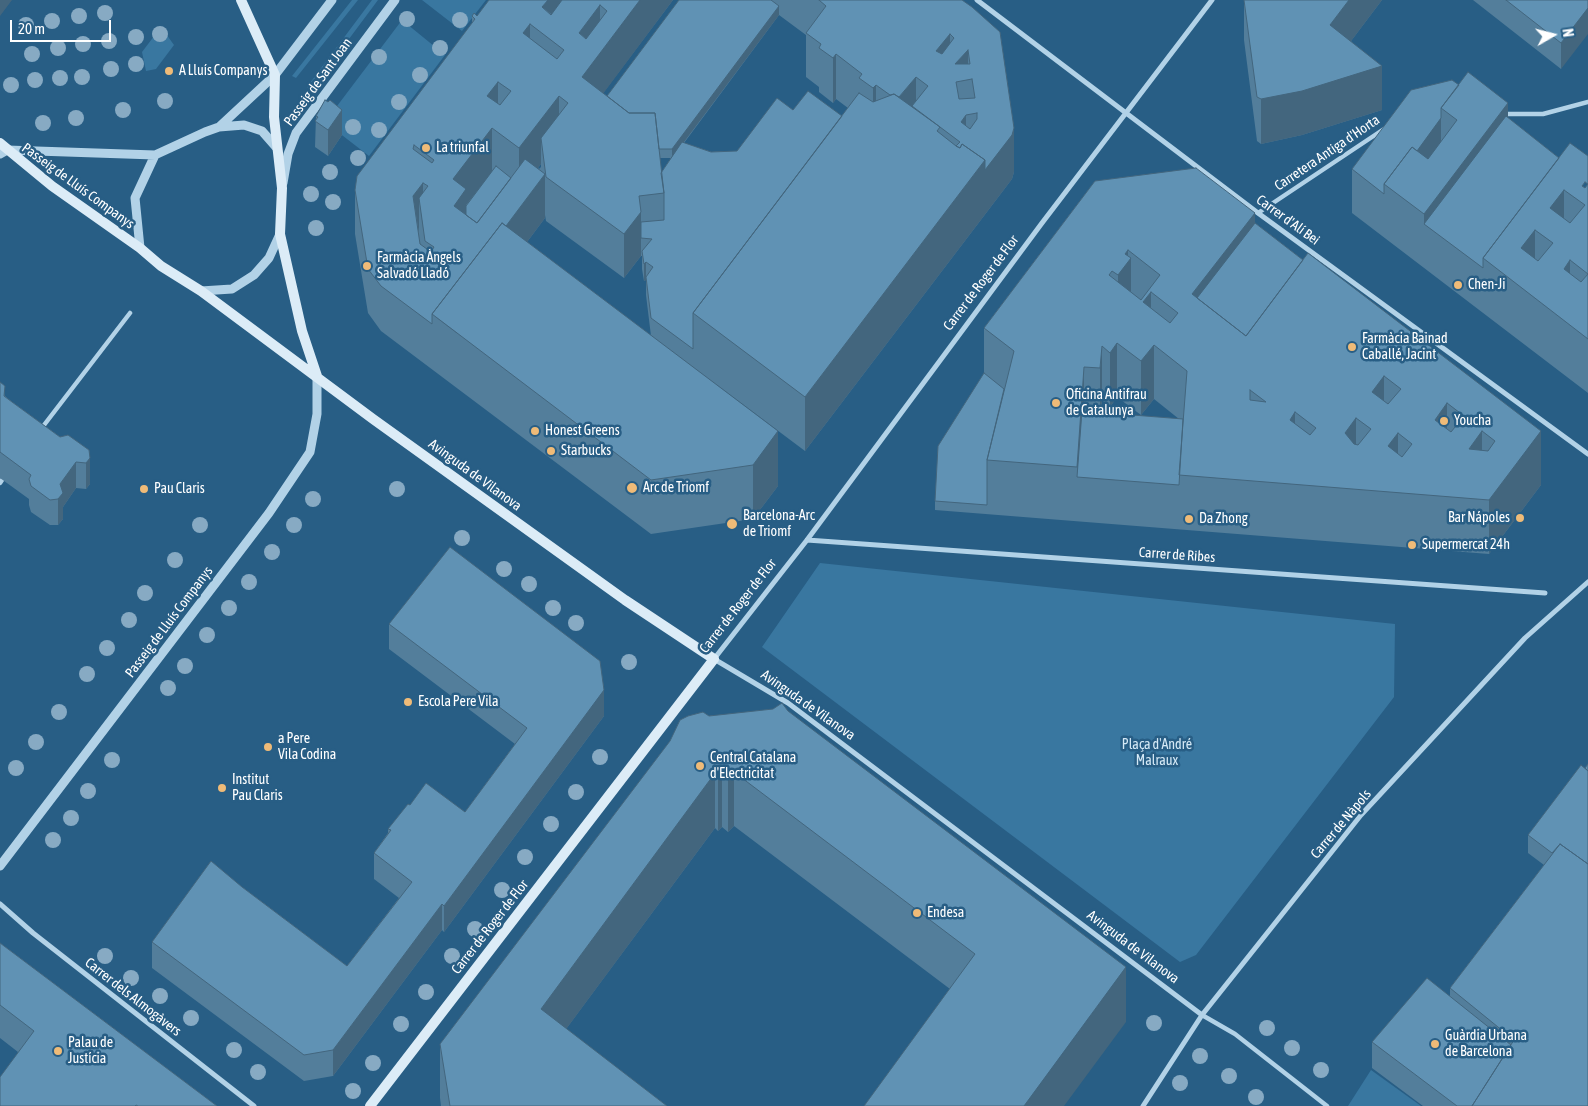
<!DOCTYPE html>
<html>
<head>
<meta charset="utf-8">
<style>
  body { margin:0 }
  #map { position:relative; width:1588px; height:1106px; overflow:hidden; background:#285e85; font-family:"Asap Condensed",sans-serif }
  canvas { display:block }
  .north { position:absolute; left:1528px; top:10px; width:50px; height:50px; -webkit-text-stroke:4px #285e85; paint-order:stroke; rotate:82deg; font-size:14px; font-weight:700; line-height:20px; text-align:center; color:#fff }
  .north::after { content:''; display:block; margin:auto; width:18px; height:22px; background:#fff; clip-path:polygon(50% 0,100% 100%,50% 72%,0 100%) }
  .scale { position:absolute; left:10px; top:20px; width:101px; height:22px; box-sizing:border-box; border:2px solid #fff; border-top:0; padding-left:6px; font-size:15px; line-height:18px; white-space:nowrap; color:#fff; -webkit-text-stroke:4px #285e85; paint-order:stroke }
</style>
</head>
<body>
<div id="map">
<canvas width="1588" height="1106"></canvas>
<div class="north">N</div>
<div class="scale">20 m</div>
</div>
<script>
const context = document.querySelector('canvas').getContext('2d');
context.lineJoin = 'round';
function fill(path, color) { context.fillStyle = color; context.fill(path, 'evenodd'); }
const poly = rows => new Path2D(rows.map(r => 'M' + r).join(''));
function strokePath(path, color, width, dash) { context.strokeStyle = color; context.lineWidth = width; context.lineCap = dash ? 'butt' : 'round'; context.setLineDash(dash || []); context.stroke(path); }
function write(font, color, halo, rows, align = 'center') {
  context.font = font + ' "Asap Condensed",sans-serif'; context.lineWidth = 5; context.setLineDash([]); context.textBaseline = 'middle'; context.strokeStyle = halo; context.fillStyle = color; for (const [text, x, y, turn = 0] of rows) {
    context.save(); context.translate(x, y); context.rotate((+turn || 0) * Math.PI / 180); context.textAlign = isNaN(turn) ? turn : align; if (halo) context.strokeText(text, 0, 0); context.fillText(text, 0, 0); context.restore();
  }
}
const green = poly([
  [352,0,358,0,296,78,292,76],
  [372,0,378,0,311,90,307,87],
  [422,0,486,0,462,31],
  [402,20,445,55,369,156,325,122],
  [161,27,174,45,156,69,146,71,142,52],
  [820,563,1395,624,1394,697,1196,955,1180,962,762,647],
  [1371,1070,1421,1106,1348,1106]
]);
const pedestrian = poly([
  [1504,114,1543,114,1588,102],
  [1258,213,1384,129],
  [41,429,130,313],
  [0,483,2,480],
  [1202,1015,1235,1034,1327,1106]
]);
const minor = poly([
  [977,0,1258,213,1588,454],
  [807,540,1545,593],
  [0,904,33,933,254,1106],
  [1202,1015,788,703,714,659,807,540,1042,223,1212,0],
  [1143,1106,1202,1015,1361,815,1525,638,1588,582]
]);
const tertiary = poly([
  [219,127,275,75,332,0],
  [0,154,7,150,155,155],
  [283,183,288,154,296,133,395,0],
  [140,248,135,198,155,155,205,132,219,127,244,125,262,131,276,147],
  [201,291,232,289,254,275,269,258,280,234],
  [0,866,269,513,310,452,317,414,317,377]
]);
const secondary = poly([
  [241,0,275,75,274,117,282,188,280,234,302,331,317,376],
  [0,143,52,186,140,248,161,266,201,291,373,419,625,600,714,659,370,1106]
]);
const trees = [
  [105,13],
  [79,16],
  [407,19],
  [460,20],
  [52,21],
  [26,25],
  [160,34],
  [136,37],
  [109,41],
  [83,44],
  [58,48],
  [440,48],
  [32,54],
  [379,57],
  [136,64],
  [111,69],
  [420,75],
  [82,77],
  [60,78],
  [35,80],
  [11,85],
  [165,101],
  [399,102],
  [123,110],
  [76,118],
  [43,123],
  [353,127],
  [379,130],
  [358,158],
  [330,172],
  [311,194],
  [333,202],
  [316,228],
  [397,489],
  [313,499],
  [200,525],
  [294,525],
  [462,538],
  [272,552],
  [175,560],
  [504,569],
  [249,582],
  [529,584],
  [145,593],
  [229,608],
  [553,608],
  [129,620],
  [576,623],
  [207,635],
  [107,648],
  [629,662],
  [185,666],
  [87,674],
  [168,688],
  [59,712],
  [36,742],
  [600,757],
  [112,760],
  [16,768],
  [88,791],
  [576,792],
  [71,818],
  [551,824],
  [53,840],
  [525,857],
  [502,890],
  [475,929],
  [105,956],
  [452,956],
  [131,978],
  [426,992],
  [160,996],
  [191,1018],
  [1154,1023],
  [401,1024],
  [1267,1028],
  [1292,1048],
  [234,1050],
  [1200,1056],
  [373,1063],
  [1321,1070],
  [258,1072],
  [1229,1076],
  [1180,1083],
  [353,1091],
  [1256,1097]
];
const wall = poly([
  [489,0,673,0,603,93,607,96,679,0,962,0,1014,172,1012,179,805,451,717,385,778,486,753,519,651,534,381,331,368,313,355,234,355,190,472,23,472,16,477,16],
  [779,15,806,35,806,77,819,87,819,92,833,103,836,99,848,108,842,116,793,110,737,151,711,152,684,143],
  [660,158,671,158,661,173],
  [541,164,541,167,539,169,538,168],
  [545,215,546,221,624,278,641,256,642,256,642,269,644,281,646,280,646,295,651,336,527,242,545,218],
  [1244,0,1382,0,1351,41,1382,110,1302,135,1261,144,1257,141,1244,40],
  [1473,0,1588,0,1561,69],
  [1459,85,1508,118,1559,158,1588,156,1588,393,1352,213,1352,169],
  [1585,182,1588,184,1585,188,1582,186],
  [316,116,342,135,328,156,315,147],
  [1095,181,1255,223,1303,260,1308,253,1541,485,1489,554,935,510,935,501,984,373,984,328],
  [1117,397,1141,415,1154,399,1179,419,1101,413,1102,400,1110,407],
  [0,382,5,396,12,402,60,437,89,450,90,484,86,489,76,488,63,507,63,519,58,525,50,525,31,512,29,505,29,499,0,478],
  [389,624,604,716,444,932,442,930,333,1076,304,1081,152,968,152,942,242,887,347,966,399,898,374,879,374,853,388,833,388,829,410,805,465,812,515,744,389,649],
  [788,711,1126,1022,950,989,734,826,728,832,722,827,718,831,715,828,566,1029,667,1106,441,1106,440,1098,440,1044,709,716],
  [1585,768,1588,1106,1423,1106,1372,1068,1372,1042,1450,996,1450,988,1544,865,1528,853,1528,835],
  [0,943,217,1106,0,1106,18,1052,0,1038]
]);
const shadedWall = poly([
  [0,0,12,0,0,16],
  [548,0,563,0,563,23,542,7],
  [640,0,673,0,582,122,582,77],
  [1349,0,1382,0,1330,69,1330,25],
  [600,5,600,49,579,33],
  [779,6,779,15,672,158,672,149],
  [1588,8,1588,34,1561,69,1561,43],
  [530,24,530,68,523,33],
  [950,34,950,78,936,51],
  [968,50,968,80,955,64],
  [836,54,836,99,833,103,833,58],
  [1382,66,1382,110,1302,135,1261,144,1261,99],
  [916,77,916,120,897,100],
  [498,82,498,126,492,128,492,172,466,205,466,233,454,250,453,179,487,96],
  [876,85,876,129,873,132,873,88],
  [559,96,559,141,541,138,541,164,519,193,519,148],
  [1508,103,1508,157,1424,224,1424,214],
  [342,110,342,135,328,156,328,130],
  [966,115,966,157,961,122],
  [1441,118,1441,162,1389,187],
  [1014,128,1014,172,1012,179,805,451,805,397,985,160],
  [1564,161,1564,244,1553,243,1535,230,1535,284,1488,262],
  [545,174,545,218,458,334,437,318],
  [423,183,423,227,419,198,419,233,413,196],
  [641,212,641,256,624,278,624,234],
  [1255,213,1255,267,1214,321,1192,294],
  [1128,250,1128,261,1131,258,1131,313,1118,329,1118,275,1125,254],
  [1570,260,1570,315,1564,269],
  [646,262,646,279,646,277,646,280,644,281,644,264],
  [1151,292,1151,346,1143,302],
  [1117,343,1117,397,1110,407,1110,353],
  [1154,345,1154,399,1141,415,1141,361],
  [1102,346,1102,400,1100,422,1100,368],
  [1084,367,1084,421,1077,477,1077,467],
  [1384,376,1384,431,1372,392],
  [1447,403,1447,458,1435,420],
  [1295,412,1295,466,1290,420],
  [1356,418,1356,473,1345,433],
  [778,431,778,486,753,519,753,465],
  [1482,431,1482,485,1469,449],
  [1541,431,1541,485,1489,554,1489,500],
  [1398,433,1398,487,1388,446],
  [90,458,90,484,86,489,86,463],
  [76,462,76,488,63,507,63,519,58,525,58,499,60,484],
  [604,690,604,716,444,932,444,906],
  [734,772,734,826,728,832,728,778],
  [715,773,715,828,541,1063,541,1009],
  [722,773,722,827,718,831,718,777],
  [442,904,442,930,333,1076,333,1050],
  [1126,967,1126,1022,1064,1106,1024,1106]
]);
const building = poly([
  [489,0,548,0,542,7,551,15,562,0,640,0,582,77,629,113,655,113,664,193,639,196,641,212,624,234,546,177,541,138,568,103,559,96,519,148,492,128,453,179,466,189,454,206,477,223,525,159,545,174,506,226,502,223,432,314,432,324,381,286,368,269,355,190,357,176,475,19,472,16,474,13,477,16,489,0],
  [600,5,607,11,586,39,579,33,600,5],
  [530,24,564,50,557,59,523,33,530,24],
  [498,82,511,91,500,105,487,96,498,82],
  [414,145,434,160,432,163,413,149,414,145],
  [423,183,428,186,419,198,425,241,434,247,431,252,420,244,413,196,423,183],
  [679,0,771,0,779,6,672,149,659,149,655,113,629,113,607,96,679,0],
  [819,0,962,0,972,7,1000,32,1014,128,1012,135,985,170,985,160,962,144,960,148,956,146,960,142,912,106,928,86,916,77,899,97,894,94,890,95,876,85,873,88,859,78,862,74,836,54,833,58,819,48,821,44,806,33,826,6,819,0],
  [950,34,954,38,942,54,936,51,950,34],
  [968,50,970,64,955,64,968,50],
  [972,79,975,98,959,99,956,82,972,79],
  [977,113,977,119,970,129,961,122,966,115,977,113],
  [1244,0,1349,0,1330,25,1382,66,1302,91,1261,99,1257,97,1244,0],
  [1506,0,1588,0,1588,8,1561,43,1506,0],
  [1468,72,1508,103,1424,214,1384,184,1412,147,1428,159,1457,120,1441,108,1468,72],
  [1452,80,1459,85,1441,108,1441,118,1417,151,1412,147,1384,184,1384,194,1352,169,1411,90,1452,80],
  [808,91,842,116,693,313,693,349,651,318,646,277,653,267,646,262,644,264,642,251,652,239,641,238,641,222,664,220,664,193,661,173,682,142,711,152,737,151,777,98,793,110,808,91],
  [859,93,873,102,894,94,940,127,937,131,956,146,960,148,962,144,985,160,805,397,693,313,859,93],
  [325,100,328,102,330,100,342,110,328,130,315,121,318,117,316,116,325,100],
  [1506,116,1559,158,1483,258,1483,268,1424,224,1506,116],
  [1570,143,1588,156,1588,339,1483,258,1570,143],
  [1585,182,1588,184,1585,188,1582,186,1585,182],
  [1564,190,1585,205,1570,223,1550,208,1564,190],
  [1535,230,1553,243,1538,261,1521,248,1535,230],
  [1570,260,1588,274,1581,282,1564,269,1570,260],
  [496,166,511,178,477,223,466,215,466,206,496,166],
  [1196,168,1255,213,1192,294,1246,336,1308,253,1541,431,1489,500,1179,475,1187,371,1154,345,1141,361,1117,343,1110,353,1102,346,1100,368,1084,367,1077,467,987,460,1014,351,984,328,1095,181,1196,168],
  [1128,250,1160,275,1141,300,1109,275,1112,271,1118,275,1131,258,1125,254,1128,250],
  [1151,292,1178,313,1170,323,1143,302,1151,292],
  [1384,376,1401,389,1388,404,1372,392,1384,376],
  [1250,390,1266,402,1250,400,1250,390],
  [1447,403,1464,416,1451,432,1435,420,1447,403],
  [1295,412,1316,428,1310,435,1290,420,1295,412],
  [1356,418,1371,429,1358,445,1354,444,1345,433,1356,418],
  [1482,431,1495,441,1488,451,1469,449,1482,431],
  [1398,433,1412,444,1402,457,1388,446,1398,433],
  [502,223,778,431,753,465,651,480,432,314,502,223],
  [1255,223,1303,260,1246,336,1197,298,1255,223],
  [984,373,1004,389,987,460,987,505,935,501,938,446,984,373],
  [0,382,5,386,4,396,12,402,60,437,68,435,89,450,90,458,86,463,76,462,60,484,63,493,58,499,50,500,31,486,29,479,31,475,0,452,0,382],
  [1082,411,1183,419,1179,485,1077,477,1082,411],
  [450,547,600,661,604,690,444,906,442,904,333,1050,304,1055,152,942,211,861,242,887,347,966,412,882,374,853,391,830,388,829,408,804,410,805,426,783,465,812,527,728,389,624,450,547],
  [782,703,788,711,1126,967,1024,1106,864,1106,975,954,734,772,728,778,722,773,718,777,715,773,541,1009,667,1106,450,1106,440,1044,670,741,680,720,688,716,703,712,709,716,773,709,782,703],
  [1588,764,1588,771,1585,768,1588,764],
  [1581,765,1588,771,1588,864,1560,844,1552,853,1528,835,1581,765],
  [1560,844,1588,864,1588,1106,1472,1106,1514,1040,1450,988,1560,844],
  [0,943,217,1106,138,1106,136,1105,135,1106,0,1106,0,1077,34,1031,0,1005,0,943],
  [1427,978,1511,1045,1472,1106,1457,1106,1372,1042,1427,978]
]);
const markers = [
  [169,71,5,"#efbb78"],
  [426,148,5,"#efbb78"],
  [367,266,5,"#efbb78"],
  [1458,285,5,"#efbb78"],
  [1352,347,5,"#efbb78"],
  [1056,403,5,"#efbb78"],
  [1444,421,5,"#efbb78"],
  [535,431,5,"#efbb78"],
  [551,451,5,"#efbb78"],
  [632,488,6,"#efbb78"],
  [144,489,5,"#efbb78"],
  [1520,518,5,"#efbb78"],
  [1189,519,5,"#efbb78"],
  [732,524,6,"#efbb78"],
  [1412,545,5,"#efbb78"],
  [408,702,5,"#efbb78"],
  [268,747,5,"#efbb78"],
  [700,766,5,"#efbb78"],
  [222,788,5,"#efbb78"],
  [917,913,5,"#efbb78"],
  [1435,1044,5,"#efbb78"],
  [58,1051,5,"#efbb78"]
];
const poiNames = [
  ["A Lluís Companys",179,71],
  ["La triunfal",436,148],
  ["Farmàcia Àngels",377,258],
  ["Salvadó Lladó",377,274],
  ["Chen-Ji",1468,285],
  ["Farmàcia Bainad",1362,339],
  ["Caballé, Jacint",1362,355],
  ["Oficina Antifrau",1066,395],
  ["de Catalunya",1066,411],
  ["Youcha",1454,421],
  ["Honest Greens",545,431],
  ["Starbucks",561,451],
  ["Arc de Triomf",643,488],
  ["Pau Claris",154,489],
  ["Barcelona-Arc",743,516],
  ["de Triomf",743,532],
  ["Bar Nápoles",1510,518,"right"],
  ["Da Zhong",1199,519],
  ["Supermercat 24h",1422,545],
  ["Escola Pere Vila",418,702],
  ["a Pere",278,739],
  ["Vila Codina",278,755],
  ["Central Catalana",710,758],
  ["d'Electricitat",710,774],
  ["Institut",232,780],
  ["Pau Claris",232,796],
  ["Endesa",927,913],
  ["Guàrdia Urbana",1445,1036],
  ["de Barcelona",1445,1052],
  ["Palau de",68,1043],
  ["Justícia",68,1059]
];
const streetNames = [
  ["Passeig de Sant Joan",318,82,-54],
  ["Carretera Antiga d'Horta",1327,153,-34],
  ["Passeig de Lluís Companys",78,186,36],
  ["Carrer d'Alí Bei",1288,220,36],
  ["Carrer de Roger de Flor",981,283,-53],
  ["Avinguda de Vilanova",475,475,36],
  ["Carrer de Ribes",1177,555,4],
  ["Carrer de Roger de Flor",738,606,-52],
  ["Passeig de Lluís Companys",169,622,-53],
  ["Avinguda de Vilanova",808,705,35],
  ["Carrer de Nàpols",1341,824,-50],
  ["Carrer de Roger de Flor",490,927,-52],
  ["Avinguda de Vilanova",1133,947,37],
  ["Carrer dels Almogàvers",133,997,38]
];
const parkNames = [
  ["Plaça d'André",1157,745],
  ["Malraux",1157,761]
];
fill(green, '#3977a0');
strokePath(pedestrian, '#b2d2e7', 4.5);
strokePath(minor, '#b2d2e7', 5);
strokePath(tertiary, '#b2d2e7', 9);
strokePath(secondary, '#dcecf7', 10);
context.fillStyle = '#87aac3';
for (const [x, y] of trees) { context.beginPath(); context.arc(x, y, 8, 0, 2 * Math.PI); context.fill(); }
fill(wall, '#537e9b');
fill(shadedWall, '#43667e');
fill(building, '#6092b4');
strokePath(building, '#43667e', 1);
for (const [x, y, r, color] of markers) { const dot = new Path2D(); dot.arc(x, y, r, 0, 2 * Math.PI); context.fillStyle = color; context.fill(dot); strokePath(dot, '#285e85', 2); }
write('14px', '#fff', '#285e85', poiNames, 'left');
write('14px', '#fff', '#285e85', streetNames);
write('14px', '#d5e9f6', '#285e85', parkNames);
</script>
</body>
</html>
